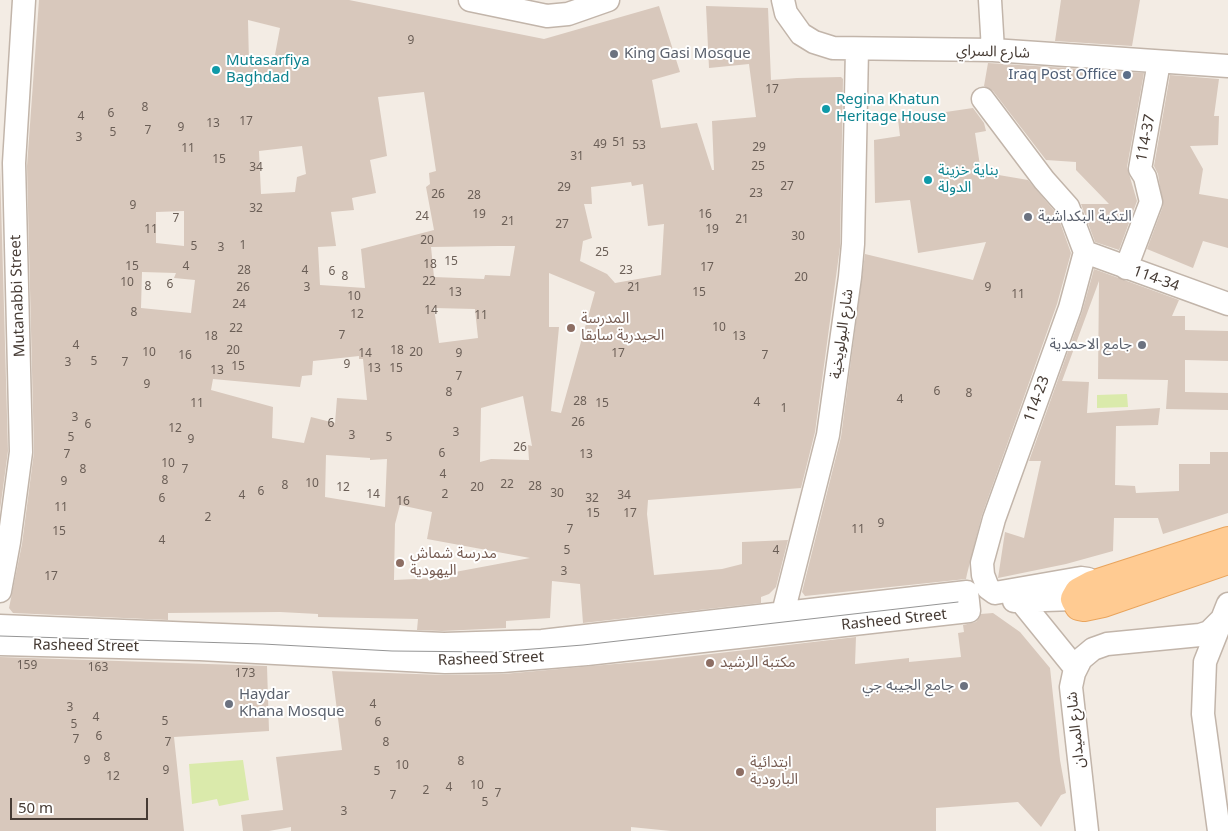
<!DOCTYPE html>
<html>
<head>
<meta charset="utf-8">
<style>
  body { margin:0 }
  #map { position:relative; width:1228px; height:831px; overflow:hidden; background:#f3ece4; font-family:"Noto Sans",sans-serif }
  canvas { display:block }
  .scale { position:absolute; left:10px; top:798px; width:138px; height:22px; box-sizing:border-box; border:2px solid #463b34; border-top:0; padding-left:6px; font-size:15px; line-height:18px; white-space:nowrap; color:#463b34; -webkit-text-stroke:4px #fff; paint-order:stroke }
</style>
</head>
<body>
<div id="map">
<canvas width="1228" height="831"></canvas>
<div class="scale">50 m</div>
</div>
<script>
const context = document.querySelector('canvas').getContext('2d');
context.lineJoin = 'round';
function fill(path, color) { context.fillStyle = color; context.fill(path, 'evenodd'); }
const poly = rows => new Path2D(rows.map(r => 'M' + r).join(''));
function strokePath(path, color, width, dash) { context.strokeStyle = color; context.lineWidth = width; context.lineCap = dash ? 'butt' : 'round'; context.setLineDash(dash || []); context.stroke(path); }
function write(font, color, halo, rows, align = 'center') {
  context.font = font + ' "Noto Sans","Noto Sans Arabic",sans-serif'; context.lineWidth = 4; context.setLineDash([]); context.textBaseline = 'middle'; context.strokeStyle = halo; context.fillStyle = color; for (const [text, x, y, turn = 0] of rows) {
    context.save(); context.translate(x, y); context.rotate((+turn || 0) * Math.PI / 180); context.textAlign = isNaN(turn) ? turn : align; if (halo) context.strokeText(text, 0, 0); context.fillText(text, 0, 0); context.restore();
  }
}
const green = poly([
  [1127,394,1128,407,1097,408,1097,395],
  [243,760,249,800,219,806,217,799,192,804,189,764]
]);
const building = poly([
  [39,0,349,0,544,39,659,6,680,72,652,80,661,128,697,123,712,170,714,170,712,121,756,117,749,64,709,68,706,6,768,8,771,80,797,78,841,77,843,79,840,247,815,432,801,488,648,500,647,514,654,575,722,569,742,564,742,542,788,540,776,587,769,594,761,597,761,603,583,623,580,584,552,581,550,618,506,621,506,628,442,631,417,630,418,619,318,617,318,614,280,612,168,613,168,620,13,613,9,608,22,544,34,452,27,166],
  [248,20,280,28,274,60,249,63],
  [424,92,436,171,429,173,430,184,426,187,434,230,361,249,365,288,320,285,318,247,336,246,331,212,354,210,352,198,376,193,370,160,387,156,378,97],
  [302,146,306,174,297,177,295,192,261,194,259,151],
  [631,182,632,186,643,184,648,226,664,224,661,275,615,283,607,274,580,261,583,241,592,238,584,204,592,204,591,187],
  [184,211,184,246,156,243,156,212],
  [498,246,515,246,510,276,485,275,484,279,434,277,431,247],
  [142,272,176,273,174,278,195,280,191,313,141,308],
  [549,273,595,292,561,413,551,411,559,327,549,327],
  [434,308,475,309,478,338,439,343],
  [359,356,359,359,363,359,367,400,337,398,335,423,311,417,304,443,272,438,273,407,211,390,213,379,300,387,302,376,312,375,313,361],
  [523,396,532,446,528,445,529,460,491,459,480,462,481,408],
  [326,455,370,458,370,460,387,459,385,507,325,497],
  [400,505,432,512,427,539,530,558,455,572,457,577,394,580,395,524],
  [1061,0,1140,0,1132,46,1055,41],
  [988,63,1144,73,1127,167,1137,201,1119,250,1095,242,1081,204,1109,204,1076,170,1076,162,1046,160,993,91,984,86],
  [1170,75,1219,79,1214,116,1219,116,1218,145,1190,146,1203,169,1199,194,1228,199,1228,248,1203,241,1193,268,1147,249,1163,206,1158,174,1154,166],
  [973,108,984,123,986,131,975,133,981,172,1028,180,1057,214,1071,253,1057,304,982,515,967,574,966,579,805,596,802,592,841,437,865,254,973,280,986,242,918,253,910,200,875,203,874,140,900,136,898,119],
  [0,167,8,451,0,510],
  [1094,269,1179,300,1172,316,1185,316,1185,330,1228,331,1228,361,1185,360,1185,392,1228,393,1228,410,1166,409,1168,380,1098,379,1099,281,1062,381,1089,382,1087,413,1160,408,1158,425,1116,426,1115,485,1135,486,1136,493,1179,491,1179,464,1210,464,1210,452,1228,452,1228,513,1163,534,1158,518,1114,518,1113,551,1066,564,998,578,1005,532,1024,538,1041,461,1029,461,1082,312],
  [993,613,1020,632,1050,668,1060,760,1066,793,1061,795,1041,827,1018,802,936,808,936,831,671,831,631,827,631,831,291,831,291,827,269,831,243,831,241,815,283,810,276,757,342,750,332,671,444,675,503,674,660,660,856,637,855,664,909,658,909,662,961,657,958,633,964,632,963,625,976,622,981,614],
  [0,657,267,666,269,731,174,737,184,831,0,831]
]);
const minor = poly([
  [470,0,547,16,568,14,608,0],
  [783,0,786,13,801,34,814,42,833,48,993,50,1228,66],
  [990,0,993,50],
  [983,99,1044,180,1068,207,1085,252,1070,308,994,519,982,563,983,575,988,588,995,593,1081,578,1088,579,1092,585],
  [1085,252,1228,304],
  [1126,268,1151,202,1145,177,1140,169,1159,62],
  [1018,590,1020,600,1076,669],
  [0,591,9,542,21,452,14,163,24,0],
  [1014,601,1075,599],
  [783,613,828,435,850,277,853,244,857,49],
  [0,626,444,644,542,641,967,592,969,611,587,654,502,661,445,662,200,649,0,644],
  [1087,831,1071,687,1074,673,1081,659,1093,649,1107,644,1200,635,1209,632,1220,621],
  [1219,831,1203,714,1205,662,1228,604]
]);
const major = poly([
  [1228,541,1092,585,1079,592,1075,599,1079,606,1084,607,1103,603,1228,560]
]);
const tram = poly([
  [0,636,263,644,392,651,495,652,583,645,958,602]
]);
const markers = [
  [614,54,5,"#6b7280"],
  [216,70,5,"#0f9aa8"],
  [1127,75,5,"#5c6f8a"],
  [826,109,5,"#0f9aa8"],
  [928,180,5,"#0f9aa8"],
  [1028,217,5,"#6b7280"],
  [571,328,5,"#8d6e63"],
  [1142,345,5,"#6b7280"],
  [400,563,5,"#8d6e63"],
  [710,663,5,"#8d6e63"],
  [964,686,5,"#6b7280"],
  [229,704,5,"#6b7280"],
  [740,772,5,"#8d6e63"]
];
const numberNames = [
  ["9",411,41],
  ["17",772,90],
  ["8",145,108],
  ["6",111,114],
  ["4",81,117],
  ["17",246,122],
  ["13",213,124],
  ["9",181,128],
  ["7",148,131],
  ["5",113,133],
  ["3",79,138],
  ["51",619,143],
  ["49",600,145],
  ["53",639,146],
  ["29",759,148],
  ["11",188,149],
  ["31",577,157],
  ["15",219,160],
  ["25",758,167],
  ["34",256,168],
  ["27",787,187],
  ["29",564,188],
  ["23",756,194],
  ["26",438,195],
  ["28",474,196],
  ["9",133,206],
  ["32",256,209],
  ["19",479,215],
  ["16",705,215],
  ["24",422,217],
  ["7",176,219],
  ["21",742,220],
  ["21",508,222],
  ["27",562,225],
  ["11",151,230],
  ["19",712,230],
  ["30",798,237],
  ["20",427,241],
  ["1",243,246],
  ["5",194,247],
  ["3",221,248],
  ["25",602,253],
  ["15",451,262],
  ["18",430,265],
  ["15",132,267],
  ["4",186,267],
  ["17",707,268],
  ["28",244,271],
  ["4",305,271],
  ["23",626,271],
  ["6",332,272],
  ["8",345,277],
  ["20",801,278],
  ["22",429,282],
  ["10",127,283],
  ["6",170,285],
  ["8",148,287],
  ["26",243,288],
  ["3",307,288],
  ["21",634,288],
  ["9",988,288],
  ["13",455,293],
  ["15",699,293],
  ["11",1018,295],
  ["10",354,297],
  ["24",239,305],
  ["14",431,311],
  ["8",134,313],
  ["12",357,315],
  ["11",481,316],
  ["10",719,328],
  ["22",236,329],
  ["7",342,336],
  ["18",211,337],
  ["13",739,337],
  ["4",76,346],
  ["20",233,351],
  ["18",397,351],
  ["10",149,353],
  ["20",416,353],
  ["14",365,354],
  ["9",459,354],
  ["17",618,354],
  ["16",185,356],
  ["7",765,356],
  ["5",94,362],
  ["3",68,363],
  ["7",125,363],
  ["9",347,365],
  ["15",238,367],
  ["13",374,369],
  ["15",396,369],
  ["13",217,371],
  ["7",459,377],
  ["9",147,385],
  ["6",937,392],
  ["8",449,393],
  ["8",969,394],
  ["4",900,400],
  ["28",580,402],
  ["4",757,403],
  ["11",197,404],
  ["15",602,404],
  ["1",784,409],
  ["3",75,418],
  ["26",578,423],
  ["6",331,424],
  ["6",88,425],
  ["12",175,429],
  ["3",456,433],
  ["3",352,436],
  ["5",71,438],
  ["5",389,438],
  ["9",191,440],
  ["26",520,448],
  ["6",442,454],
  ["7",67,455],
  ["13",586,455],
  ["10",168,464],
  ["8",83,470],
  ["7",185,470],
  ["4",443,475],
  ["8",165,481],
  ["9",64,482],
  ["10",312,484],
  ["22",507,485],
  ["8",285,486],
  ["28",535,487],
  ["12",343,488],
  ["20",477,488],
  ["6",261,492],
  ["30",557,494],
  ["14",373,495],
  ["2",445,495],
  ["4",242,496],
  ["34",624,496],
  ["6",162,499],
  ["32",592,499],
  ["16",403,502],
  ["11",61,508],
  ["15",593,514],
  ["17",630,514],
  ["2",208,518],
  ["9",881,524],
  ["7",570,530],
  ["11",858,530],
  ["15",59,532],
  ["4",162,541],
  ["5",567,551],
  ["4",776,551],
  ["3",564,572],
  ["17",51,577],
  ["159",27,666],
  ["163",98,668],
  ["173",245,674],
  ["4",373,705],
  ["3",70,708],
  ["4",96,718],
  ["5",165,722],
  ["6",378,723],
  ["5",74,725],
  ["6",99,737],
  ["7",76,740],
  ["7",168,743],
  ["8",386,743],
  ["8",107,758],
  ["9",87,761],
  ["8",461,762],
  ["10",402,766],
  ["9",166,771],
  ["5",377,772],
  ["12",113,777],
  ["10",477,786],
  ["4",449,788],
  ["2",426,791],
  ["7",498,794],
  ["7",393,796],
  ["5",485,803],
  ["3",344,812]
];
const streetNames = [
  ["شارع السراي",993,52,2],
  ["114-37",1146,138,-79],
  ["114-34",1156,279,20],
  ["Mutanabbi Street",18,296,-92],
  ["شارع البولويخية",842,334,-82],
  ["114-23",1037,399,-70],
  ["Rasheed Street",894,620,-6],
  ["Rasheed Street",86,646,1],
  ["Rasheed Street",491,659,-2],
  ["شارع الميدان",1076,730,-96]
];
const worshipNames = [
  ["King Gasi Mosque",624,54],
  ["التكية البكداشية",1038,217],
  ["جامع الاحمدية",1132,345,"right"],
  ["جامع الجيبه جي",954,686,"right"],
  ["Haydar",239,695],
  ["Khana Mosque",239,712]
];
const cultureNames = [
  ["Mutasarfiya",226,61],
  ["Baghdad",226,78],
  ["Regina Khatun",836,100],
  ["Heritage House",836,117],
  ["بناية خزينة",938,171],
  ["الدولة",938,188]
];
const serviceNames = [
  ["Iraq Post Office",1117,75]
];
const educationNames = [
  ["المدرسة",581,319],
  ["الحيدرية سابقا",581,336],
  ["مدرسة شماش",410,554],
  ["اليهودية",410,571],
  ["مكتبة الرشيد",720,663],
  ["ابتدائية",750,763],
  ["البارودية",750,780]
];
fill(green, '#daeaab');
fill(building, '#d8c8bc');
strokePath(minor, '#c2b5aa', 25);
strokePath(major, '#e9a45c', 30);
strokePath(minor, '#fff', 22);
strokePath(major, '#ffcb92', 28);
strokePath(tram, '#959595', 1);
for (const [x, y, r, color] of markers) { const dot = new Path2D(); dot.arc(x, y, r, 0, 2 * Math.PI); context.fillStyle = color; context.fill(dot); strokePath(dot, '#fff', 2); }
write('12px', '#6a5e56', null, numberNames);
write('15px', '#463b34', '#fff', streetNames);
write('15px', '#5b616d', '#fff', worshipNames, 'left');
write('15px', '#0d838f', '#fff', cultureNames, 'left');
write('15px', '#4e5e75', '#fff', serviceNames, 'right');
write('15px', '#785e54', '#fff', educationNames, 'left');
</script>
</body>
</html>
